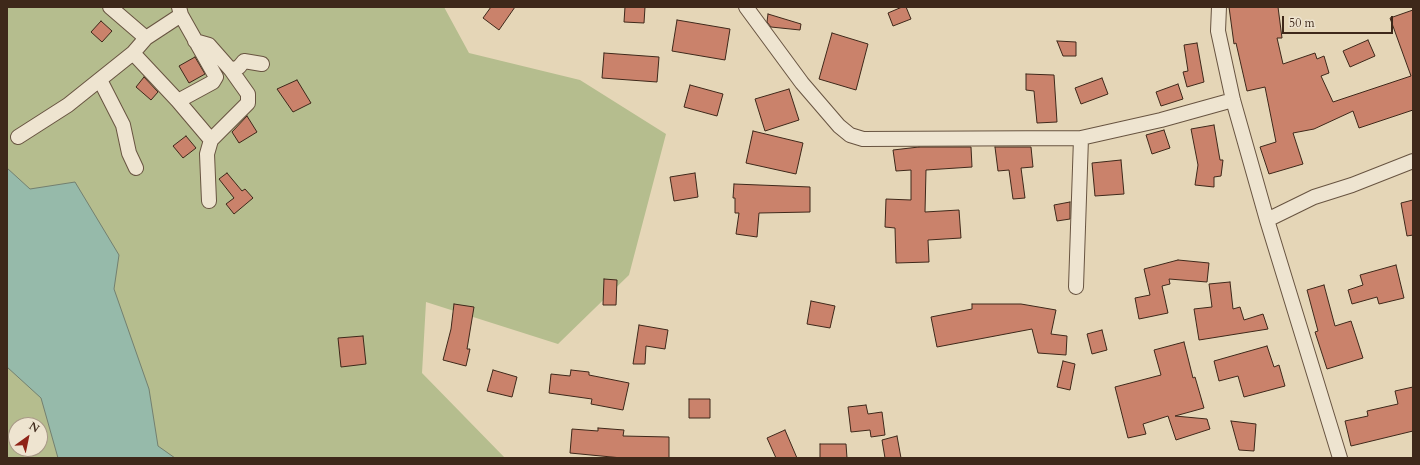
<!DOCTYPE html>
<html>
<head>
<meta charset="utf-8">
<style>
  body { margin:0 }
  #map { position:relative; width:1420px; height:465px; overflow:hidden; background:#e5d6b7; font-family:Cardo,serif }
  canvas { display:block }
  .frame { position:absolute; inset:0; border:8px solid #3e281a; pointer-events:none }
  .north { position:absolute; left:8px; top:417px; width:40px; height:40px; box-sizing:border-box; background:#eee4d0; border:1px solid #a89987; border-radius:50%; rotate:33deg; font-size:11px; font-weight:700; line-height:16px; text-align:center; color:#3e281a }
  .north::after { content:''; display:block; margin:auto; width:14px; height:18px; background:#8f2418; clip-path:polygon(50% 0,100% 100%,50% 72%,0 100%) }
  .scale { position:absolute; left:1282px; top:16px; width:111px; height:18px; box-sizing:border-box; border:2px solid #3e281a; border-top:0; padding-left:5px; font-size:12px; line-height:14px; white-space:nowrap; color:#3e281a; -webkit-text-stroke:3px #eee4d0; paint-order:stroke }
</style>
</head>
<body>
<div id="map">
<canvas width="1420" height="465"></canvas>
<div class="frame"></div>
<div class="north">N</div>
<div class="scale">50 m</div>
</div>
<script>
const context = document.querySelector('canvas').getContext('2d');
context.lineJoin = 'round';
function fill(path, color) { context.fillStyle = color; context.fill(path, 'evenodd'); }
const poly = rows => new Path2D(rows.map(r => 'M' + r).join(''));
function strokePath(path, color, width, dash) { context.strokeStyle = color; context.lineWidth = width; context.lineCap = dash ? 'butt' : 'round'; context.setLineDash(dash || []); context.stroke(path); }
const green = poly([
  [7,7,444,7,469,53,580,80,666,134,629,275,558,344,426,302,422,373,505,458,7,458],
  [16,425,40,425,40,449,16,449]
]);
const water = poly([
  [7,168,30,189,75,182,119,255,114,289,149,389,158,446,175,458,58,458,41,398,7,367,7,168]
]);
const building = poly([
  [491,7,515,7,499,30,483,18,491,7],
  [625,7,645,7,644,23,624,22,625,7],
  [902,7,906,7,911,19,893,26,888,13,902,7],
  [1229,7,1278,7,1282,38,1277,38,1283,64,1315,53,1317,59,1324,56,1329,73,1321,76,1333,102,1411,76,1390,18,1413,10,1413,110,1359,128,1353,111,1314,129,1293,133,1303,164,1269,174,1260,147,1276,142,1265,87,1247,91,1236,43,1234,44,1229,7],
  [768,14,801,24,800,30,771,27,767,22,768,14],
  [677,20,730,29,725,60,672,51,677,20],
  [101,21,112,31,102,42,91,32,101,21],
  [832,33,868,44,856,90,819,79,832,33],
  [1368,40,1375,56,1350,67,1343,51,1368,40],
  [1057,41,1076,42,1076,56,1063,56,1057,41],
  [1197,43,1204,82,1187,87,1183,72,1188,71,1184,45,1197,43],
  [604,53,659,57,657,82,602,78,604,53],
  [195,57,205,74,189,83,179,66,195,57],
  [1026,74,1054,75,1057,122,1037,123,1034,91,1026,90,1026,74],
  [144,77,158,92,151,100,136,87,144,77],
  [1102,78,1108,94,1081,104,1075,88,1102,78],
  [297,80,311,103,293,112,277,89,297,80],
  [1178,84,1183,99,1161,106,1156,92,1178,84],
  [690,85,723,94,717,116,684,107,690,85],
  [789,89,799,120,765,131,755,99,789,89],
  [247,116,257,132,239,143,232,132,247,116],
  [1214,125,1220,160,1223,160,1221,176,1214,177,1214,187,1195,185,1198,165,1191,129,1214,125],
  [1164,130,1170,148,1152,154,1146,135,1164,130],
  [753,131,803,143,796,174,746,163,753,131],
  [186,136,196,148,183,158,173,146,186,136],
  [919,147,971,147,972,167,926,170,925,212,959,210,961,238,928,240,929,262,896,263,895,228,885,227,886,199,911,200,911,170,896,171,893,150,919,147],
  [995,147,1031,147,1033,167,1021,168,1025,198,1013,199,1009,170,998,171,995,147],
  [1121,160,1124,194,1095,196,1092,163,1121,160],
  [227,173,242,191,245,189,253,198,234,214,226,204,234,198,219,179,227,173],
  [695,173,698,197,674,201,670,177,695,173],
  [734,184,810,187,810,212,759,213,757,237,736,234,739,213,735,213,735,198,733,198,734,184],
  [1413,200,1413,235,1407,236,1401,203,1413,200],
  [1070,202,1070,219,1057,221,1054,205,1070,202],
  [1178,260,1209,263,1207,282,1169,279,1170,284,1162,286,1168,313,1139,319,1135,298,1150,295,1144,269,1178,260],
  [1396,265,1404,298,1379,304,1377,297,1352,304,1348,290,1363,285,1360,275,1396,265],
  [604,279,617,280,616,305,603,305,604,279],
  [1230,282,1233,309,1240,307,1244,320,1263,314,1268,329,1199,340,1194,309,1212,307,1209,284,1230,282],
  [1324,285,1335,326,1351,321,1363,358,1327,369,1315,332,1318,331,1307,290,1324,285],
  [811,301,835,306,830,328,807,324,811,301],
  [454,304,474,307,467,349,470,349,466,366,443,360,451,329,454,304],
  [972,304,1021,304,1056,310,1051,334,1067,336,1066,355,1038,353,1032,329,937,347,931,317,972,309,972,304],
  [639,325,668,330,665,349,646,346,645,364,633,364,639,325],
  [1102,330,1107,350,1092,354,1087,334,1102,330],
  [363,336,366,364,341,367,338,338,363,336],
  [1184,342,1193,378,1195,377,1204,408,1175,416,1207,419,1210,429,1176,440,1168,416,1143,424,1146,434,1128,438,1115,387,1161,375,1154,350,1184,342],
  [1267,346,1274,367,1279,365,1285,386,1244,397,1238,376,1219,381,1214,361,1267,346],
  [1063,361,1075,364,1070,390,1057,387,1063,361],
  [493,370,517,377,512,397,487,391,493,370],
  [571,370,589,372,589,375,629,383,623,410,591,404,592,399,549,393,551,374,570,376,571,370],
  [1413,387,1413,431,1351,446,1345,421,1368,416,1367,411,1398,404,1395,391,1413,387],
  [689,399,710,399,710,418,689,418,689,399],
  [866,405,868,414,882,412,885,435,871,437,870,430,851,432,848,407,866,405],
  [1231,421,1256,424,1254,451,1239,450,1231,421],
  [598,428,624,430,623,436,669,437,669,458,622,458,570,453,572,429,598,431,598,428],
  [785,430,797,458,776,458,767,438,785,430],
  [897,436,901,458,885,458,882,440,897,436],
  [820,444,846,444,847,458,820,458,820,444]
]);
const minor = poly([
  [110,7,146,38],
  [746,7,802,83,839,126,850,135,863,139,1081,138,1161,120,1233,100],
  [1219,7,1218,31,1233,100,1267,220,1340,458],
  [195,41,209,45,231,70,248,94,248,103,211,140,207,154,209,201],
  [133,53,178,101,211,140],
  [231,70,239,67,244,61,262,64],
  [100,80,123,125,129,153,136,168],
  [178,101,213,82,216,77,181,15,179,7],
  [18,137,68,105,133,53,146,38,181,15],
  [1267,220,1314,197,1352,185,1413,161],
  [1076,287,1081,138]
]);
fill(green, '#b5bd8e');
fill(water, '#96baaa');
strokePath(water, '#738070', 1);
fill(building, '#ca826b');
strokePath(building, '#3e281a', 1);
strokePath(minor, '#685441', 16);
strokePath(minor, '#eee4d0', 14);
</script>
</body>
</html>
